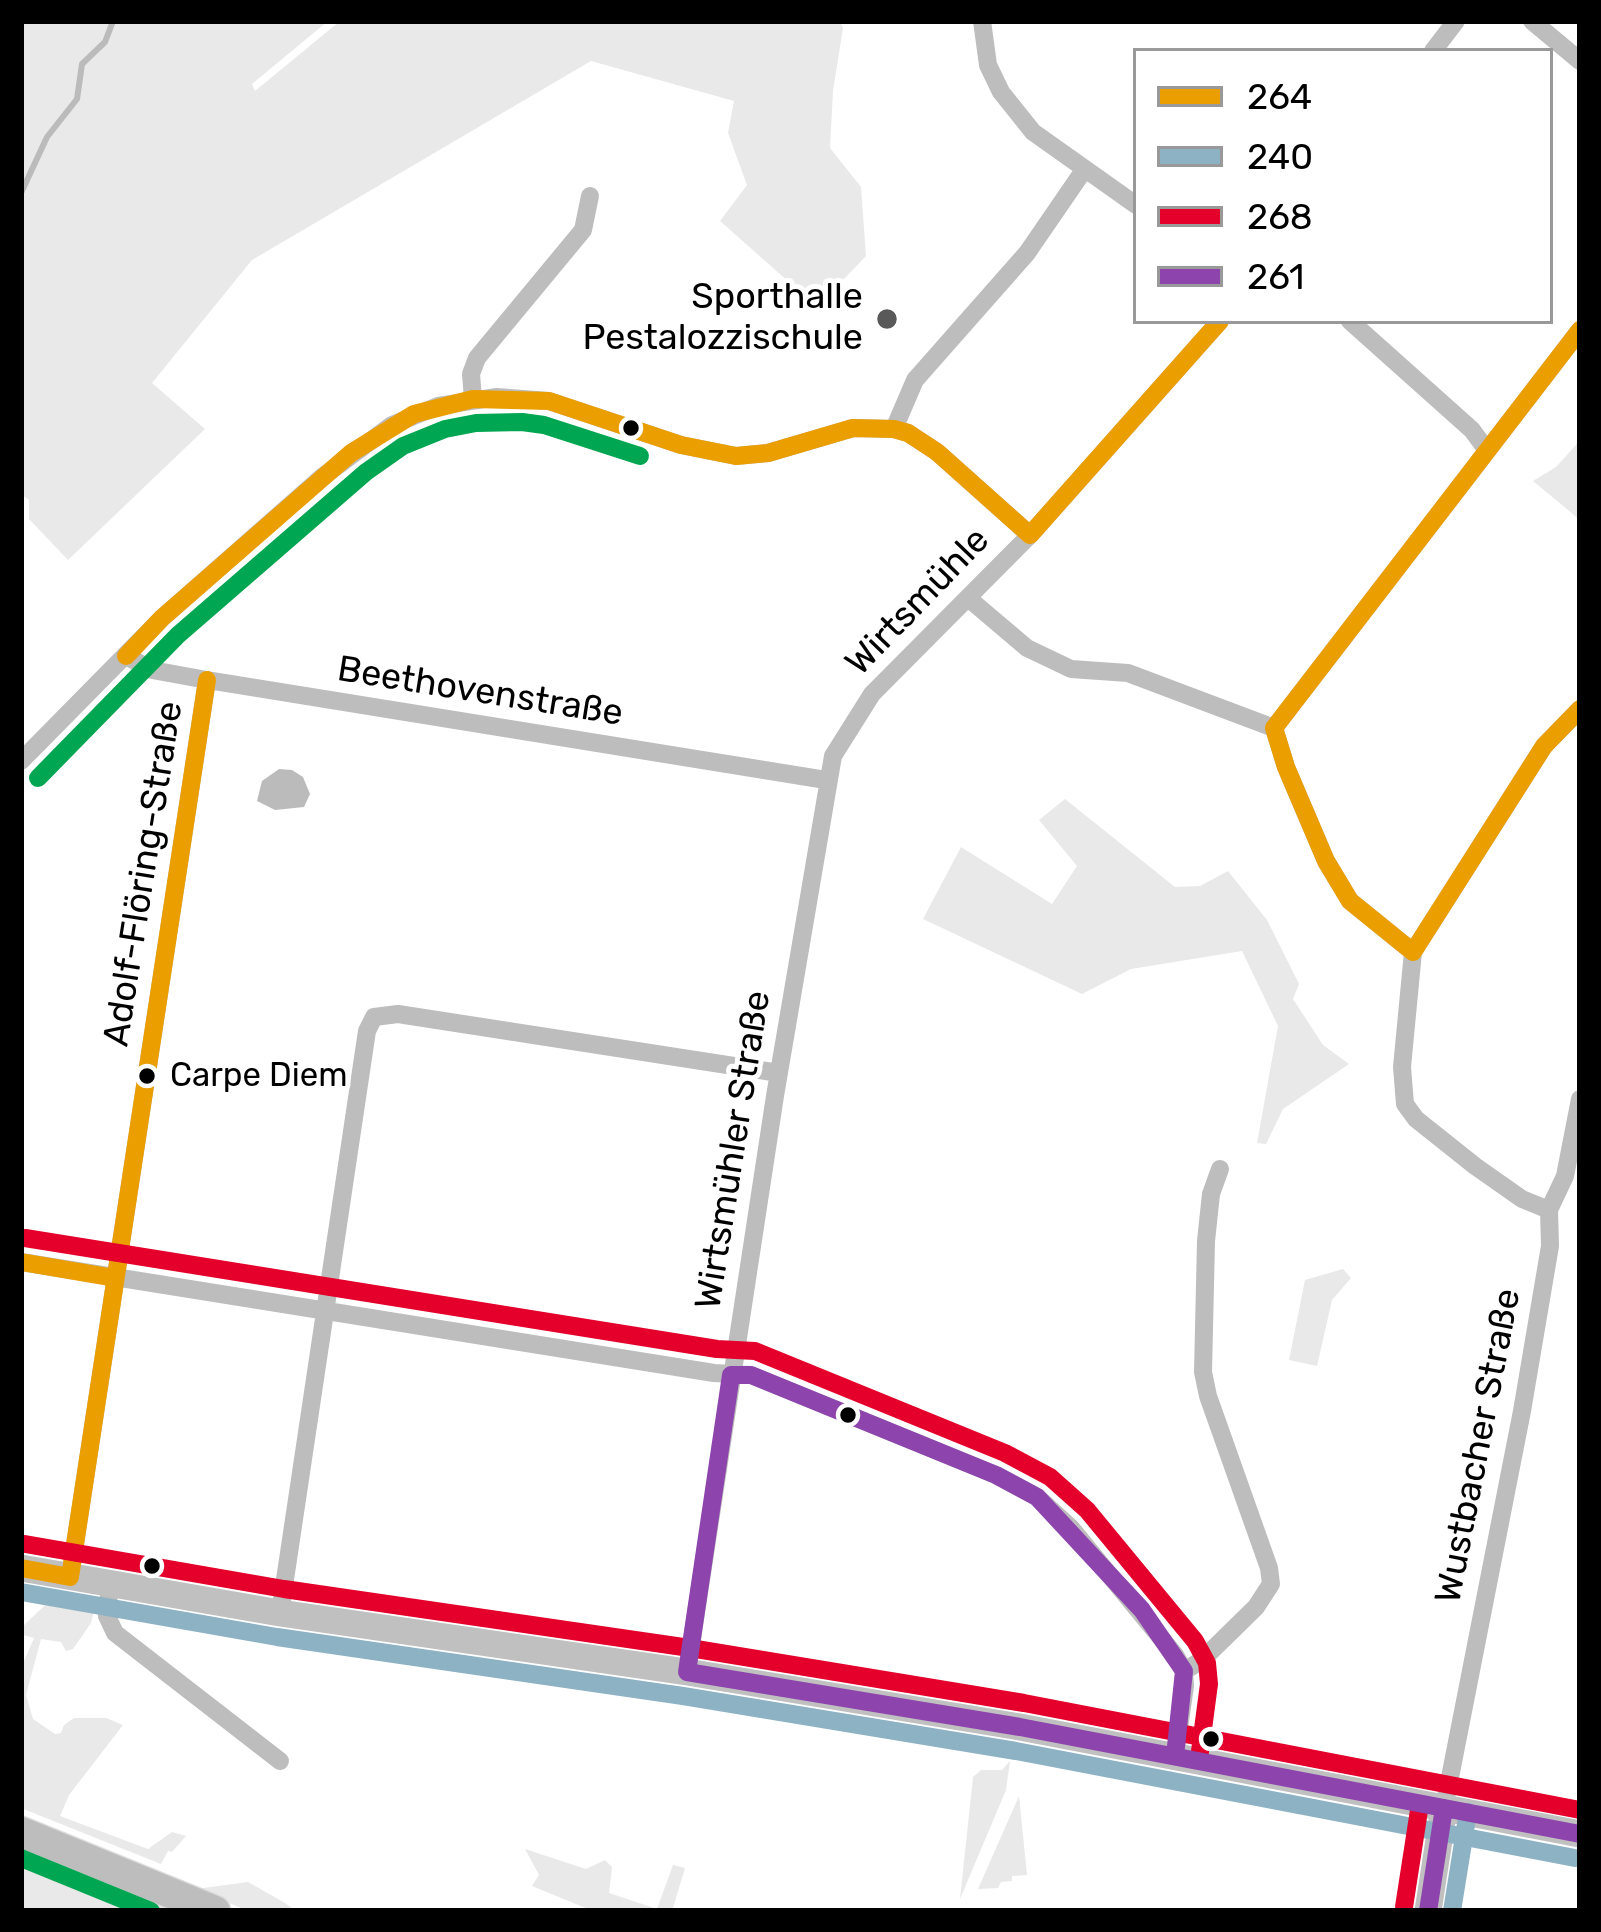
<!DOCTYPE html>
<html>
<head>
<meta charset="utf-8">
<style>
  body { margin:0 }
  #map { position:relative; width:1601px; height:1932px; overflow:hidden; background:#fff; font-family:Rubik,sans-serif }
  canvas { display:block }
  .frame { position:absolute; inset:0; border:24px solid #000; pointer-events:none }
  .legend { position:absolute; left:1133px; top:48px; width:420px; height:276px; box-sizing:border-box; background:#fff; border:3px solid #999; margin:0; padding:15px 21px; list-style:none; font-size:36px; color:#000 }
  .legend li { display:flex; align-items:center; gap:24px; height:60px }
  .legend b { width:60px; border:3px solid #999 }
</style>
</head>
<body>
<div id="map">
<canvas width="1601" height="1932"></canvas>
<div class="frame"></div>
<ul class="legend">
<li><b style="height:15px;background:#eb9e00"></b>264</li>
<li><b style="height:15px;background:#8db2c3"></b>240</li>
<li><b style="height:15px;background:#e4002b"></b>268</li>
<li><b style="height:15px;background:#8e44ad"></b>261</li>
</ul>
</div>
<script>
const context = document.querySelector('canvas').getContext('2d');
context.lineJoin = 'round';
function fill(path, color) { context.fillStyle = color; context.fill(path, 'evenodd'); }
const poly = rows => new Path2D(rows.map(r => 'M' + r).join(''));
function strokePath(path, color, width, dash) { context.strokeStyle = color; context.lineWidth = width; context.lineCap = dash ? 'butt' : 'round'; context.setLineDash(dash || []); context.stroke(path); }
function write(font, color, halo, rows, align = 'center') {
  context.font = font + ' Rubik,sans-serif'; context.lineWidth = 10; context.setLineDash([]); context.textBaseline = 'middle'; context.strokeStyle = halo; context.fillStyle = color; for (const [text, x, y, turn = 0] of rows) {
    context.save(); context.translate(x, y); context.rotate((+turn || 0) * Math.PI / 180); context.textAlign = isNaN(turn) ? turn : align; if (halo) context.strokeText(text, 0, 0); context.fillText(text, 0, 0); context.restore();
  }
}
const green = poly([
  [21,21,328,21,252,84,255,91,340,21,840,21,843,28,833,91,830,148,861,187,866,256,822,302,807,298,720,221,747,185,728,133,734,101,591,61,252,260,152,383,205,429,68,560,29,519,29,500,21,494],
  [1580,434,1580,520,1533,481,1556,467,1576,445],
  [1065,799,1175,887,1200,886,1228,871,1267,920,1299,984,1293,999,1323,1045,1349,1064,1283,1109,1266,1144,1257,1143,1278,1026,1242,951,1131,969,1082,994,923,919,961,847,1052,904,1077,866,1039,820],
  [1343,1269,1351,1278,1332,1300,1317,1366,1289,1360,1305,1280],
  [57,1594,90,1602,94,1611,91,1623,73,1649,66,1651,61,1642,41,1639,26,1695,33,1719,55,1734,61,1733,64,1725,74,1718,106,1718,123,1725,69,1795,60,1816,148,1849,172,1832,186,1836,172,1852,168,1851,161,1864,21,1808,21,1668,34,1638,23,1635,23,1626],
  [1010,1761,1006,1790,960,1899,973,1777,981,1770,1002,1770],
  [1019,1796,1027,1875,1012,1876,1012,1881,1001,1882,998,1888,978,1889],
  [21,1844,187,1911,21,1911],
  [525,1849,586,1869,605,1860,612,1867,609,1893,657,1909,673,1865,685,1868,672,1911,593,1911,532,1886,539,1875],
  [248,1882,285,1903,296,1911,248,1911,196,1889]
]);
const water = poly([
  [279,769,292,770,303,777,310,794,304,807,275,810,257,801,262,781]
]);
const stream = poly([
  [21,193,47,137,77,99,82,64,105,42,113,21]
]);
const street = poly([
  [982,21,988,65,1001,92,1033,132,1136,205],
  [1532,21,1580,61],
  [1433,51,1456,21],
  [1350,321,1472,430,1486,449],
  [473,399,471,374,477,358,583,230,590,196],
  [894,429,915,380,1027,253,1084,170],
  [968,598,1027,648,1071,669,1128,673,1274,728],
  [126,656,152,670,207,680,826,780],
  [1274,728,1580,330],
  [1274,728,1286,767,1326,861,1350,901,1413,952],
  [21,761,162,618,321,478,392,425,438,406,497,397,549,401,681,445,736,456,768,453,853,428,894,429,908,433,937,452,1030,535],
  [1549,1210,1522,1199,1475,1166,1416,1119,1405,1104,1402,1067,1413,952,1544,746,1580,709],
  [21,1262,714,1373,751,1375,996,1475,1037,1497,1071,1528,1175,1655,1184,1671,1185,1686,1175,1756],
  [70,1577,207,680],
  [110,1584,107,1616,115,1633,280,1761],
  [280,1613,367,1031,374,1017,398,1014,779,1073],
  [1184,1671,1202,1660,1256,1607,1271,1584,1269,1568,1208,1396,1203,1372,1206,1241,1211,1194,1220,1169],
  [687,1672,775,1096,833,756,872,694,1030,535,1220,321],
  [1444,1808,1522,1411,1550,1246,1549,1210,1565,1176,1580,1099]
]);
const secondary = poly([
  [21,1568,280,1613,687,1672,1020,1727,1580,1834],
  [1428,1911,1444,1808]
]);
const primary = poly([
  [21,1832,215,1911]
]);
const bus1 = poly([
  [1030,535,1220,321],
  [126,656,162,618,351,453,414,414,473,399,549,401,681,445,736,456,768,453,853,428,894,429,908,433,937,452,1030,535],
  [1274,728,1580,330],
  [1274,728,1286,767,1326,861,1350,901,1413,952],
  [1413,952,1544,746,1580,709],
  [21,1262,115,1278],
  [21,1568,70,1577,207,680]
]);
const bus2 = poly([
  [21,1592,277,1637,683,1696,1016,1751,1575,1858],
  [1452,1911,1468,1812]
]);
const bus3 = poly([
  [25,1238,717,1349,755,1351,1005,1453,1050,1477,1087,1510,1195,1641,1207,1663,1209,1684,1199,1759],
  [25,1544,284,1589,690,1648,1024,1703,1580,1810],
  [1404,1907,1420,1804]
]);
const bus4 = poly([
  [1175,1756,1184,1671,1142,1610,1037,1497,996,1475,751,1375,731,1375,687,1672,1020,1727,1580,1834],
  [1428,1911,1444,1808]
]);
const bus5 = poly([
  [38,778,178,635,366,472,403,446,445,429,476,423,522,422,544,425,640,456],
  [21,1858,151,1911]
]);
const markers = [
  [887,319,12,"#595959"],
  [631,428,10,"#000"],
  [147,1076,10,"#000"],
  [848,1415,10,"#000"],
  [152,1566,10,"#000"],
  [1211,1739,10,"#000"]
];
const busNames = [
  ["Carpe Diem",170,1076]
];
const poiNames = [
  ["Sporthalle",863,298],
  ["Pestalozzischule",863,339]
];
const streetNames = [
  ["Wirtsmühle",918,602,-46],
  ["Beethovenstraße",480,692,9],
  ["Adolf-Flöring-Straße",144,874,-81],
  ["Wirtsmühler Straße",734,1150,-81],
  ["Wustbacher Straße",1479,1446,-79]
];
fill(green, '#e9e9e9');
fill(water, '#bbb');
strokePath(stream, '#bbb', 6);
strokePath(primary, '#dbdbdb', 33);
strokePath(street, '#bdbdbd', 18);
strokePath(secondary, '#c0c0c0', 27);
strokePath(primary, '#bdbdbd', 30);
strokePath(bus1, '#eb9e00', 18);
strokePath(bus2, '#8db2c3', 18);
strokePath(bus3, '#e4002b', 18);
strokePath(bus4, '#8e44ad', 18);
strokePath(bus5, '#00a651', 18);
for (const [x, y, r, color] of markers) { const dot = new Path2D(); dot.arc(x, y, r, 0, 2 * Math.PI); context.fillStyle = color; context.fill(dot); strokePath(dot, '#fff', 4.5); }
write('33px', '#000', '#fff', busNames, 'left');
write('36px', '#000', '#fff', poiNames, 'right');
write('36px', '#000', '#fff', streetNames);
</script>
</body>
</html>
